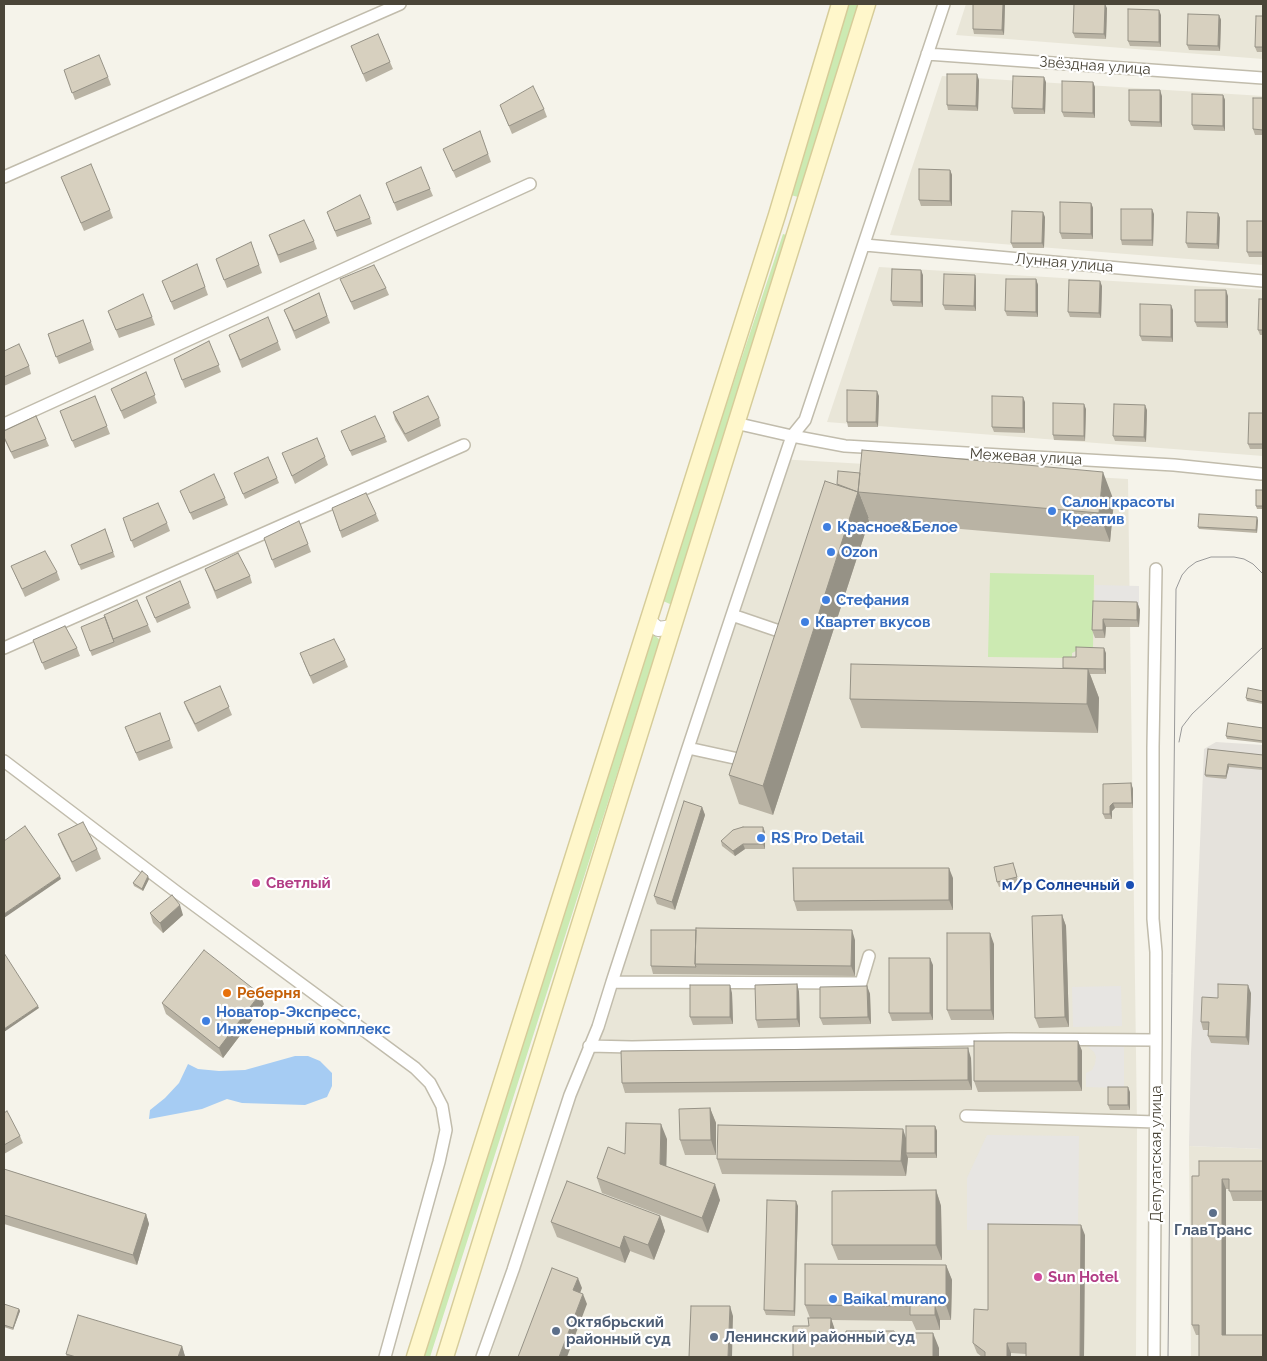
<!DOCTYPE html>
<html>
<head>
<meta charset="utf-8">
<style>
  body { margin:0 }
  #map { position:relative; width:1267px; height:1361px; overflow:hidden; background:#f5f3ea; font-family:Raleway,sans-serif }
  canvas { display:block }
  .frame { position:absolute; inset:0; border:5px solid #4a4538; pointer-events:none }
</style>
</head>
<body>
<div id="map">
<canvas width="1267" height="1361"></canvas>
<div class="frame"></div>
</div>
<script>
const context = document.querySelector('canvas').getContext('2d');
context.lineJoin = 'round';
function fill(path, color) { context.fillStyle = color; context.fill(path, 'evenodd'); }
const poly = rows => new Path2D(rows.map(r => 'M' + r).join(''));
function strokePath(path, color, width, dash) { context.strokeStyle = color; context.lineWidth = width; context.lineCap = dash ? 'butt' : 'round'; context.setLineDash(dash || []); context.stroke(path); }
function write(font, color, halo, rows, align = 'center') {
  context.font = font + ' Raleway,sans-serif'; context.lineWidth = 4.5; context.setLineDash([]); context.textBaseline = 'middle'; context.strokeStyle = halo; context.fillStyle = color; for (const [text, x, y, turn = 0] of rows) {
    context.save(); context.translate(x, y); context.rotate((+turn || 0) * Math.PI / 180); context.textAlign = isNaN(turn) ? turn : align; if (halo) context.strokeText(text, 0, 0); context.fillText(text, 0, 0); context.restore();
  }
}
const residential = poly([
  [966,4,1263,4,1263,59,956,35],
  [942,76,1263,96,1263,265,890,235],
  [879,267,1263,290,1263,456,827,422],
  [778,459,1128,479,1137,1124,1136,1357,490,1357,592,1043],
  [1189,1146,1263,1149,1263,1357,1191,1357]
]);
const industrial = poly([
  [1216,742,1263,745,1263,1149,1189,1146,1191,1054,1204,749]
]);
const green = poly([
  [847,4,858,4,798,197,787,194],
  [783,234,790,236,672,605,661,600],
  [990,573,1094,575,1093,649,1080,649,1072,653,1072,658,988,657],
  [653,634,660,640,430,1357,424,1357]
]);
const parking = poly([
  [1095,585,1139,586,1139,607,1095,606],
  [1121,986,1122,1026,1073,1027,1072,987],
  [1087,1046,1124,1046,1124,1088,1086,1087,1086,1073,1092,1070,1095,1064,1096,1057,1094,1052],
  [987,1135,1079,1136,1078,1230,967,1230,967,1178]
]);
const water = poly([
  [295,1056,308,1056,320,1061,332,1073,332,1086,327,1097,305,1105,242,1103,227,1099,202,1109,149,1119,150,1110,165,1098,179,1083,188,1064,198,1069,219,1071,245,1070]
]);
const minor = poly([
  [927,54,1263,78],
  [4,177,400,4],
  [865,245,1263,281],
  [735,423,792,436,845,446,1174,465,1261,474],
  [4,424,530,184],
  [732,615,688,748,734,758],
  [776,630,732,615,792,436,805,420,944,4],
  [4,648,464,445],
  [4,761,178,893,415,1068,430,1083,442,1106,446,1130,439,1162,385,1357],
  [612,982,688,748],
  [589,1046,632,1047,1008,1039,1156,1040],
  [966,1116,1156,1122],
  [482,1357,513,1270,570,1095,598,1027,612,982,861,983,869,956],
  [1154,1357,1156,1040,1156,952,1153,919,1153,747,1156,569]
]);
const tertiary = poly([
  [648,620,658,629,673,627]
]);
const secondary = poly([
  [415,1357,777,215,840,4],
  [445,1357,867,4]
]);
const tram = poly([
  [1179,742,1182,727,1192,714,1263,647],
  [1168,1357,1176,589,1182,575,1188,568,1196,562,1211,557,1234,557,1244,559,1253,564,1263,574]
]);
const wall = poly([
  [973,4,1005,4,1004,35,974,34,973,29],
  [1107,8,1106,39,1075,38,1073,33],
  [1161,15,1161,47,1130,46,1128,41],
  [1219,15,1221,20,1220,51,1189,50,1187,45],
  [1263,16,1263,52,1257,52,1255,47],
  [351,46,390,62,393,69,366,82],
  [64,70,108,77,111,85,75,100],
  [979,80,978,111,948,110,947,105],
  [1046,82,1045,114,1014,114,1012,108],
  [1095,87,1095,118,1064,117,1062,112],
  [1223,95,1225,100,1225,131,1194,130,1192,125],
  [1162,96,1162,127,1131,126,1129,121],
  [1263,98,1263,135,1255,135,1253,129],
  [500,105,544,109,547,117,512,134],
  [480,131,491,162,456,178,443,149],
  [950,170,952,175,952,206,921,206,919,200],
  [61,177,110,210,113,218,84,231],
  [386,183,430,189,433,196,397,211],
  [1091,203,1093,208,1093,239,1062,239,1060,233],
  [327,212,370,218,372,224,337,237],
  [1218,213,1220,218,1219,249,1188,248,1186,243],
  [1154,214,1153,246,1122,245,1121,240],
  [1045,217,1044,248,1013,248,1011,243],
  [1263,221,1263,257,1249,257,1247,252],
  [269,235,314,241,317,249,280,263],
  [251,242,262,273,227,288,216,259],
  [197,264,208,295,174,310,162,281],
  [923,275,923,307,893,306,891,301],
  [975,275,976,280,976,311,945,310,943,305],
  [340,279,386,288,389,295,354,310],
  [1036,279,1038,285,1038,317,1007,316,1005,311],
  [1102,286,1101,318,1070,317,1068,312],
  [319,293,330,323,296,339,284,310],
  [1228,296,1228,328,1197,327,1195,322],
  [1263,299,1263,335,1260,335,1258,330],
  [1173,310,1173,342,1142,341,1140,336],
  [108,311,152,317,155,325,119,338],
  [83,320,94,350,59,364,48,334],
  [229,335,278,342,281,350,242,368],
  [209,341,221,372,185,388,174,359],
  [4,351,29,366,31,374,4,386],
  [146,372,157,403,124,419,111,389],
  [95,396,110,434,75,448,60,411],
  [879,396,878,427,848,427,847,422],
  [1025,402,1025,433,994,432,992,427],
  [1086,409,1085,441,1054,440,1053,435],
  [1147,410,1146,442,1115,441,1113,436],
  [393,412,439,418,441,426,408,442,395,420],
  [1263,413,1263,449,1250,449,1248,444],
  [4,431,46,439,49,446,14,459,4,439],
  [341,431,385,437,387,442,352,456],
  [282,453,325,457,328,465,295,484],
  [236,478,277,478,279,483,245,499],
  [837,484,1114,501,1110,542,869,521,773,815,739,804,729,775],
  [1263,490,1263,509,1257,509,1256,506],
  [180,491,225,498,228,505,193,520],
  [332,508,376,514,379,521,342,538],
  [123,518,167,523,170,531,134,548],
  [1258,520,1257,533,1199,529,1198,527],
  [105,529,115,557,81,570,71,545],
  [264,538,308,544,311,552,275,568],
  [11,566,57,572,60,580,25,597],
  [205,569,250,576,252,583,217,599],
  [146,597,189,603,191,608,157,623],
  [1093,601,1137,602,1140,610,1139,627,1106,627,1105,638,1095,638,1092,630],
  [148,625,151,632,92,656,81,627],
  [33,640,77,648,80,656,45,670],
  [1106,653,1106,674,1090,674,1099,698,1098,733,861,728,850,699,1063,668,1076,657],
  [345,660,348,667,313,684,303,661],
  [220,686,232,715,198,732,187,710,184,702],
  [1263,691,1263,704,1247,701,1246,698],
  [160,713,173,748,139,761,128,735],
  [1263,728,1263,743,1227,739,1226,736],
  [1208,749,1263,755,1263,770,1229,767,1226,779,1206,777,1205,775],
  [1131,783,1133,789,1133,808,1115,808,1112,811,1112,819,1105,819,1103,814],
  [702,807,705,815,675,910,657,904,654,896],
  [765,832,765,849,745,849,735,856,722,846,721,841],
  [58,834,97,849,101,859,76,872,62,844],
  [1015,868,1018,882,999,887,997,882],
  [953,878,953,910,797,911,794,901],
  [149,879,143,891,134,886,133,883],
  [150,913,183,915,163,933,153,923],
  [1062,915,1066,926,1069,1027,1039,1028,1035,1018],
  [855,940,855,976,653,974,651,966],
  [994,944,994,1020,951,1020,947,1010],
  [933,965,933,1020,892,1021,889,1013],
  [797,984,799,992,800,1027,758,1028,756,1020],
  [867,986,870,994,871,1024,823,1025,820,1018],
  [732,993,733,1024,693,1025,690,1017],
  [1251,993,1249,1045,1211,1043,1208,1036,1209,1030,1203,1030,1201,1022,1218,998],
  [162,1003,264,1004,223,1058,166,1014],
  [1078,1041,1082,1051,1082,1091,978,1092,974,1081],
  [971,1058,972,1090,625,1093,622,1083],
  [1130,1092,1130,1110,1110,1110,1108,1105],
  [710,1108,716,1123,716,1155,685,1155,680,1140],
  [4,1113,20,1136,23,1143,4,1154],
  [935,1126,937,1131,937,1158,908,1158,906,1176,722,1174,717,1159,906,1138],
  [667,1139,666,1166,720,1200,708,1233,602,1193,597,1178,625,1154],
  [1263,1161,1263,1201,1233,1201,1229,1189,1226,1189,1226,1335,1196,1335,1192,1325,1199,1176],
  [4,1169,146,1214,149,1224,137,1265,4,1224],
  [936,1190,941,1206,942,1260,838,1260,832,1245],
  [798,1206,795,1316,766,1315,764,1310],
  [660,1216,665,1231,654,1260,630,1251,625,1263,557,1237,551,1222],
  [1085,1235,1084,1357,1026,1357,1026,1354,1011,1353,1011,1357,982,1357,977,1353,973,1343],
  [946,1265,952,1280,951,1320,940,1320,940,1330,916,1330,912,1321,831,1320,836,1333,836,1337,846,1337,894,1331,897,1340,939,1348,939,1357,793,1357,809,1326,810,1318,805,1305],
  [4,1304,19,1309,20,1311,13,1330,4,1327],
  [182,1346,185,1357,67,1357,66,1354]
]);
const shadedWall = poly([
  [1003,4,1005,4,1004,35,1002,30],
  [1105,4,1107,8,1106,39,1104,34],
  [1159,10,1161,15,1161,47,1159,42],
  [1219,15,1221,20,1220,51,1218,46],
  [977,74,979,80,978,111,976,106],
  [1044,77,1046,82,1045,114,1043,109],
  [1093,82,1095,87,1095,118,1093,113],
  [1160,90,1162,96,1162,127,1160,122],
  [1223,95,1225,100,1225,131,1223,126],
  [950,170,952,175,952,206,950,201],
  [1091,203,1093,208,1093,239,1091,234],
  [1152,209,1154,214,1153,246,1152,240],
  [1043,212,1045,217,1044,248,1042,243],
  [1218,213,1220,218,1219,249,1217,244],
  [921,270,923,275,923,307,921,302],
  [975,275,976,280,976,311,974,306],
  [1036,279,1038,285,1038,317,1036,312],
  [1100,281,1102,286,1101,318,1099,313],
  [1226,290,1228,296,1228,328,1226,322],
  [1171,305,1173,310,1173,342,1171,337],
  [877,391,879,396,878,427,876,422],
  [1023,397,1025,402,1025,433,1023,428],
  [1084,404,1086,409,1085,441,1084,436],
  [1145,405,1147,410,1146,442,1144,437],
  [1103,472,1114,501,1110,542,1099,513],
  [858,492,869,521,773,815,763,786],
  [1257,517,1258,520,1257,533,1256,530],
  [1137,602,1140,610,1139,627,1137,620],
  [1103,619,1106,627,1105,638,1103,630],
  [1104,648,1106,653,1106,674,1104,669],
  [1088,669,1099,698,1098,733,1087,704],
  [1228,764,1229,767,1226,779,1226,776],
  [1131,783,1133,789,1133,808,1132,803],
  [1113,803,1115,808,1112,811,1112,819,1110,814,1110,806],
  [702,807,705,815,675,910,672,902],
  [763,827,765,832,765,849,763,844],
  [743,844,745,849,735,856,733,851],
  [949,868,953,878,953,910,949,900],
  [60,876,61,879,4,918,4,914],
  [148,876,149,879,143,891,142,889],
  [180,905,183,915,163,933,160,923],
  [1062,915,1066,926,1069,1027,1065,1017],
  [852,930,855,940,855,976,851,966],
  [990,933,994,944,994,1020,991,1010],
  [930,958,933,965,933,1020,930,1013],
  [797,984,799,992,800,1027,797,1019],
  [730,985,732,993,733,1024,730,1017],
  [1248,985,1251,993,1249,1045,1246,1037],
  [867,986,870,994,871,1024,868,1017],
  [260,994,264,1004,223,1058,219,1048],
  [38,1006,39,1008,4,1032,4,1029],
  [1078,1041,1082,1051,1082,1091,1078,1081],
  [968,1048,971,1058,972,1090,968,1080],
  [1128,1087,1130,1092,1130,1110,1128,1105],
  [710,1108,716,1123,716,1155,711,1140],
  [661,1124,667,1139,666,1179,660,1164],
  [935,1126,937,1131,937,1158,935,1153],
  [903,1129,908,1144,906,1153,908,1158,906,1176,901,1161],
  [1222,1179,1226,1189,1226,1345,1222,1335],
  [715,1184,720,1200,708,1233,702,1218],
  [936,1190,941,1206,942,1260,936,1245],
  [796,1201,798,1206,795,1316,794,1311],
  [146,1214,149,1224,137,1265,133,1255],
  [660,1216,665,1231,654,1260,648,1245],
  [1081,1225,1085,1235,1084,1357,1080,1357],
  [624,1236,630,1251,625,1263,620,1248],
  [946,1265,952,1280,951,1320,946,1305],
  [578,1278,582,1288,577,1301,573,1290],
  [583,1294,587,1304,567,1357,559,1357],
  [935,1305,940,1320,940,1330,935,1315],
  [730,1306,733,1316,732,1357,728,1357],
  [19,1309,20,1311,13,1330,13,1328],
  [831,1318,836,1333,836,1352,830,1337],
  [894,1331,900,1346,894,1340],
  [933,1333,939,1348,939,1357,933,1357],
  [1007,1343,1011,1353,1011,1357,1007,1357],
  [182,1346,185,1356,185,1357,178,1357]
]);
const building = poly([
  [973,4,1003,4,1002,30,973,29,973,4],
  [1074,4,1105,4,1104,34,1073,33,1074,4],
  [1128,9,1159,10,1159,42,1128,41,1128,9],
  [1188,14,1219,15,1218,46,1187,45,1188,14],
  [1256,16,1263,16,1263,47,1255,47,1256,16],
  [378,34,390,62,363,74,351,46,378,34],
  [99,55,108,77,72,93,64,70,99,55],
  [947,74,977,74,976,106,947,105,947,74],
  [1013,76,1044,77,1043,109,1012,108,1013,76],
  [1062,81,1093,82,1093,113,1062,112,1062,81],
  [533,86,544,109,509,126,500,105,533,86],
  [1129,90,1160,90,1160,122,1129,121,1129,90],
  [1192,94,1223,95,1223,126,1192,125,1192,94],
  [1253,98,1263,98,1263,130,1253,129,1253,98],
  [480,131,488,154,453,171,443,149,480,131],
  [91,164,110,210,81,223,61,177,91,164],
  [421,167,430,189,394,203,386,183,421,167],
  [919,169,950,170,950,201,919,200,919,169],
  [360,195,370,218,335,231,327,212,360,195],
  [1060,202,1091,203,1091,234,1060,233,1060,202],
  [1121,209,1152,209,1152,240,1121,240,1121,209],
  [1012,211,1043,212,1042,243,1011,243,1012,211],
  [1187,212,1218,213,1217,244,1186,243,1187,212],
  [304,220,314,241,278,255,269,235,304,220],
  [1247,221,1263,221,1263,252,1247,252,1247,221],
  [251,242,259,265,224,280,216,259,251,242],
  [197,264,205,287,171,302,162,281,197,264],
  [374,265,386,288,351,302,340,279,374,265],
  [892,269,921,270,921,302,891,301,892,269],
  [944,274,975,275,974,306,943,305,944,274],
  [1006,279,1036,279,1036,312,1005,311,1006,279],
  [1069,280,1100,281,1099,313,1068,312,1069,280],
  [1195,290,1226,290,1226,322,1195,322,1195,290],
  [319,293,327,316,294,331,284,310,319,293],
  [143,294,152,317,116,330,108,311,143,294],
  [1259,299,1263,299,1263,330,1258,330,1259,299],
  [1140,304,1171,305,1171,337,1140,336,1140,304],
  [268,317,278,342,240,360,229,335,268,317],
  [83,320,91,342,56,357,48,334,83,320],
  [209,341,219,365,182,380,174,359,209,341],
  [19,344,29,366,4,377,4,351,19,344],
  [146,372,155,395,121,411,111,389,146,372],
  [847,390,877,391,876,422,847,422,847,390],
  [95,396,107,426,72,441,60,411,95,396],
  [428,396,439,418,405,434,393,412,428,396],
  [992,396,1023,397,1023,428,992,427,992,396],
  [1053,403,1084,404,1084,436,1053,435,1053,403],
  [1114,404,1145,405,1144,437,1113,436,1114,404],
  [1249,413,1263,413,1263,444,1248,444,1249,413],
  [36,416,46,439,11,452,4,437,4,431,36,416],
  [375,416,385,437,350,451,341,431,375,416],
  [317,438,325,457,292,476,282,453,317,438],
  [862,450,1103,472,1099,513,858,492,862,450],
  [268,457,277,478,243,494,234,473,268,457],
  [838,471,860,473,858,492,868,518,858,492,837,484,838,471],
  [214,474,225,498,190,513,180,491,214,474],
  [825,481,858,492,763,786,729,775,825,481],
  [1256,490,1263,490,1263,506,1256,506,1256,490],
  [366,493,376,514,340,531,332,508,366,493],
  [158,503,167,523,131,541,123,518,158,503],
  [1199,514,1257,517,1256,530,1198,527,1199,514],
  [299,521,308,544,272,560,264,538,299,521],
  [105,529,113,552,79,565,71,545,105,529],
  [45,551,57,572,22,589,11,566,45,551],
  [238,553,250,576,215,591,205,569,238,553],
  [180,581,189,603,155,618,146,597,180,581],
  [137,600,148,625,113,639,104,615,137,600],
  [1093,601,1137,602,1137,620,1103,619,1103,630,1092,630,1093,601],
  [105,617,114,642,90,651,81,627,105,617],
  [65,626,77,648,42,663,33,640,65,626],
  [334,639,345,660,310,676,300,653,334,639],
  [1076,647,1104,648,1104,669,1063,668,1063,657,1076,657,1076,647],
  [851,664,1088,669,1087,704,850,699,851,664],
  [220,686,229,707,195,724,184,702,220,686],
  [1248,688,1263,691,1263,702,1246,698,1248,688],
  [160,713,170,740,136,753,125,727,160,713],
  [1228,723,1263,728,1263,741,1226,736,1228,723],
  [1208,749,1263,755,1263,768,1228,764,1226,776,1205,775,1208,749],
  [1131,783,1132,803,1113,803,1110,806,1110,814,1103,814,1103,784,1131,783],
  [684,801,702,807,672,902,654,896,684,801],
  [83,822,97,849,72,862,58,834,83,822],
  [25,826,60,876,4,914,4,841,25,826],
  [743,827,763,827,763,844,743,844,733,851,721,841,733,830,743,827],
  [1013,863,1017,877,997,882,994,867,1013,863],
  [793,868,949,868,949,900,794,901,793,868],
  [142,871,148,876,142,889,133,883,142,871],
  [172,895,180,905,160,923,150,913,172,895],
  [1062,915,1065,1017,1035,1018,1032,916,1062,915],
  [696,928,852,930,851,966,695,964,696,928],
  [651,930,696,930,695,964,696,967,651,966,651,930],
  [947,933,990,933,991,1010,947,1010,947,933],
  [204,950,260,994,219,1048,162,1003,204,950],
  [4,953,38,1006,4,1029,4,953],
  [889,958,930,958,930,1013,889,1013,889,958],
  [797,984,797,1019,756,1020,755,985,797,984],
  [1218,984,1248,985,1246,1037,1208,1036,1209,1022,1201,1022,1202,997,1218,998,1218,984],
  [690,985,730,985,730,1017,690,1017,690,985],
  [867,986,868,1017,820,1018,820,987,867,986],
  [974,1041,1078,1041,1078,1081,974,1081,974,1041],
  [968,1048,968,1080,622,1083,621,1051,968,1048],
  [1108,1087,1128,1087,1128,1105,1108,1105,1108,1087],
  [710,1108,711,1140,680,1140,679,1109,710,1108],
  [7,1111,20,1136,4,1145,4,1113,7,1111],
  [626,1123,661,1124,660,1164,715,1184,702,1218,597,1178,608,1147,625,1154,626,1123],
  [718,1125,903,1129,901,1161,717,1159,718,1125],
  [906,1126,935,1126,935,1153,906,1153,906,1126],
  [1199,1161,1263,1161,1263,1191,1229,1191,1229,1179,1222,1179,1222,1335,1263,1335,1263,1357,1199,1357,1199,1325,1192,1325,1192,1176,1199,1176,1199,1161],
  [4,1169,146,1214,133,1255,4,1215,4,1169],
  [567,1181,660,1216,648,1245,624,1236,620,1248,551,1222,567,1181],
  [936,1190,936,1245,832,1245,832,1191,936,1190],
  [767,1200,796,1201,794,1311,764,1310,767,1200],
  [988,1224,1081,1225,1080,1357,1026,1357,1026,1343,1007,1343,1007,1357,985,1357,985,1352,973,1343,974,1309,988,1310,988,1224],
  [805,1264,946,1265,946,1305,935,1305,935,1315,910,1315,910,1306,805,1305,805,1264],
  [552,1268,578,1278,573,1290,583,1294,559,1357,518,1357,552,1268],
  [4,1304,19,1309,13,1328,4,1325,4,1304],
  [691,1306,730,1306,728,1357,689,1357,691,1306],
  [78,1315,182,1346,178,1357,76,1357,66,1354,78,1315],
  [808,1318,831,1318,830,1337,846,1337,846,1331,894,1331,894,1340,910,1341,910,1333,933,1333,933,1357,793,1357,793,1326,809,1326,808,1318]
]);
const markers = [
  [1052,511,5,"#3f7fe0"],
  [827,527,5,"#3f7fe0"],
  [831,552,5,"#3f7fe0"],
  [826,600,5,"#3f7fe0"],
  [805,622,5,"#3f7fe0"],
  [761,838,5,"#3f7fe0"],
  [256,883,5,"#d1479c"],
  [1130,885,5,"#1a4fb4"],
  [227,993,5,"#e8710a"],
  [206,1021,5,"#3f7fe0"],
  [1213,1213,5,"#5c6f8a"],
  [1038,1277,5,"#d1479c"],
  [833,1299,5,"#3f7fe0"],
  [556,1331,5,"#5c6f8a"],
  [714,1337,5,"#5c6f8a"]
];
const streetNames = [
  ["Звёздная улица",1095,66,4],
  ["Лунная улица",1064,263,5],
  ["Межевая улица",1026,457,3],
  ["Депутатская улица",1156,1154,-90]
];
const shopNames = [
  ["Салон красоты",1062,502],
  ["Креатив",1062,519],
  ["Красное&Белое",837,527],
  ["Ozon",841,552],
  ["Стефания",836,600],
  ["Квартет вкусов",815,622],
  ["RS Pro Detail",771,838],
  ["Новатор-Экспресс,",216,1012],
  ["Инженерный комплекс",216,1029],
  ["Baikal murano",843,1299]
];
const hotelNames = [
  ["Светлый",266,883],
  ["Sun Hotel",1048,1277]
];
const transitNames = [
  ["м/р Солнечный",1120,885]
];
const foodNames = [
  ["Реберня",237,993]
];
const serviceNames = [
  ["ГлавТранс",1213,1230,"center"],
  ["Октябрьский",566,1322],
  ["районный суд",566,1339],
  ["Ленинский районный суд",724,1337]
];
fill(residential, '#e9e6d8');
fill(industrial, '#e5e2dc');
fill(green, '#cceab2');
fill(parking, '#e7e5e2');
fill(water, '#a6ccf3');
strokePath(minor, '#c1bcac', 14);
strokePath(tertiary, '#c1bcac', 16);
strokePath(secondary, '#d6cc99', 19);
strokePath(minor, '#fff', 11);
strokePath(tertiary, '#fff', 14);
strokePath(secondary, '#fff7cb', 16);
strokePath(tram, '#999', 1);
fill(wall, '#b9b3a4');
fill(shadedWall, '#969286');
fill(building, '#d7d0bf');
strokePath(building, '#969286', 1);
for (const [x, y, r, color] of markers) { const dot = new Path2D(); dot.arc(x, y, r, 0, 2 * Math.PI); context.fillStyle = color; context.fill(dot); strokePath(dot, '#fff', 2); }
write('15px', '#4a4538', '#fff', streetNames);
write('bold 15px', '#366cbe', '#fff', shopNames, 'left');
write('bold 15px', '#b23c85', '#fff', hotelNames, 'left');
write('bold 15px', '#164399', '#fff', transitNames, 'right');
write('bold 15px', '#c56008', '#fff', foodNames, 'left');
write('bold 15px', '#4e5e75', '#fff', serviceNames, 'left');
</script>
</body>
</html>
